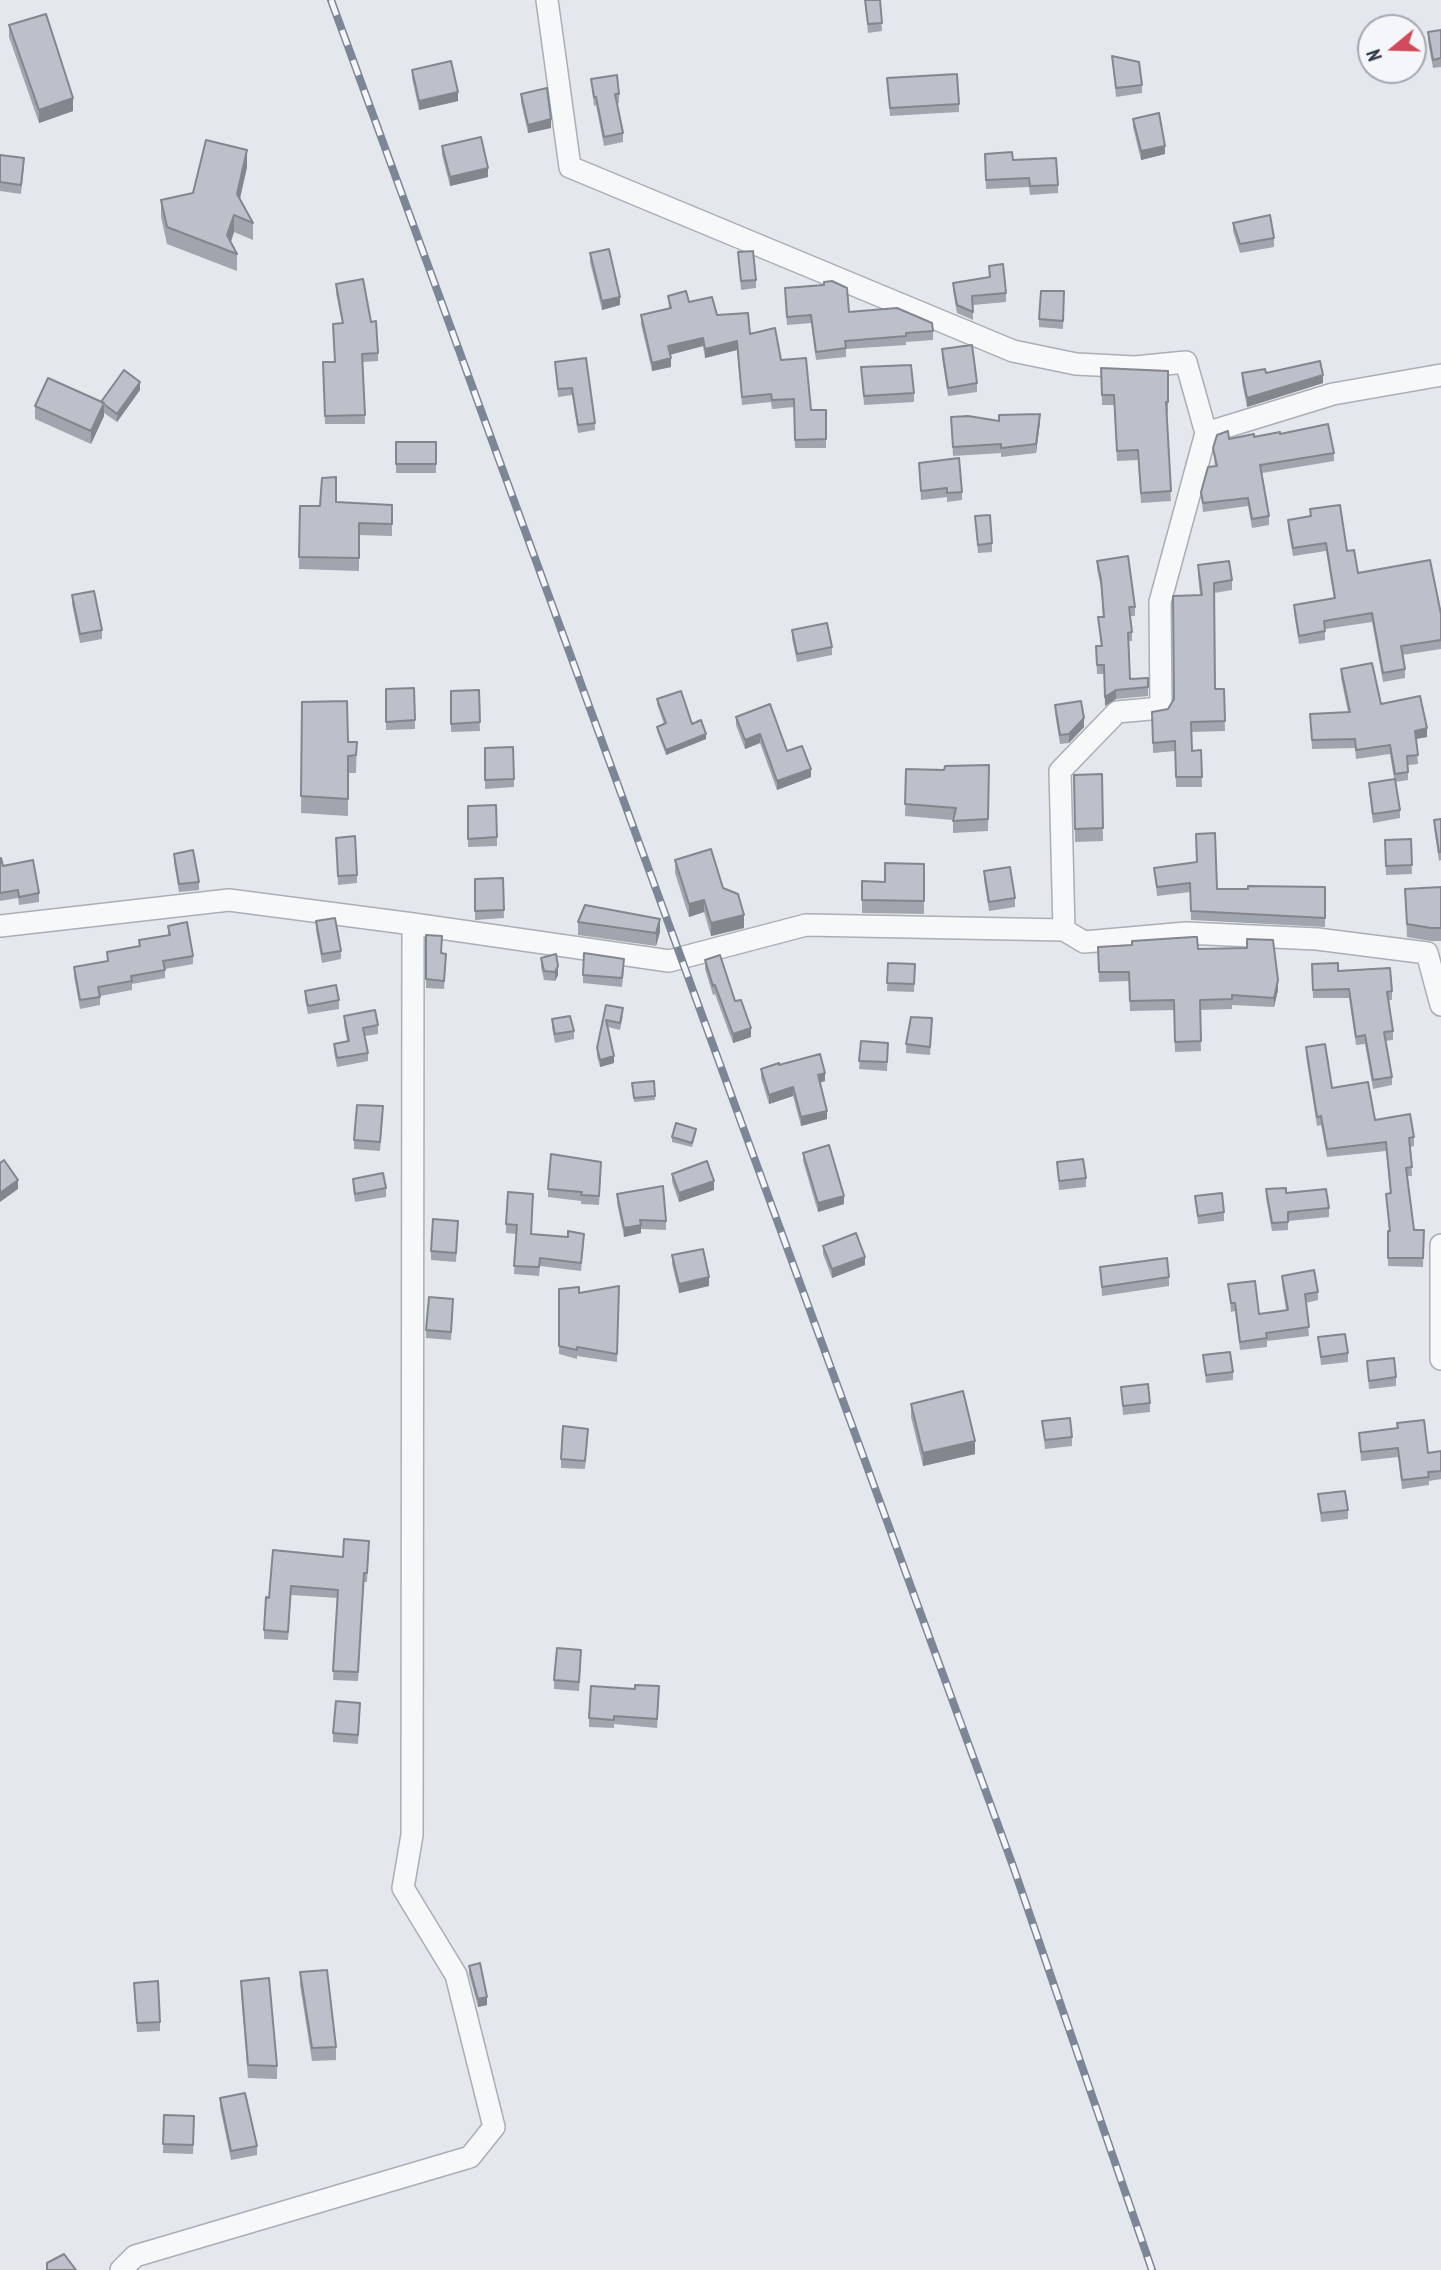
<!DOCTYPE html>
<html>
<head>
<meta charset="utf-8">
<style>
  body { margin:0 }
  #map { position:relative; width:1441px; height:2270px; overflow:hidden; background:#e4e7ec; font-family:"PT Sans Narrow",sans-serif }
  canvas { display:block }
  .north { position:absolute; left:1357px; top:14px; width:70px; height:70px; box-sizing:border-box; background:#f4f6f9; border:2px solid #a4a8b1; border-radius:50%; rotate:251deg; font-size:19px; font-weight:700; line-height:28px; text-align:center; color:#2b3445 }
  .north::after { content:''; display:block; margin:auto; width:24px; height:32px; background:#d1495b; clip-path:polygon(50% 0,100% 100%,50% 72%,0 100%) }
</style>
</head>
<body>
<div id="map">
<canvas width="1441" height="2270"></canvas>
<div class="north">N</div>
</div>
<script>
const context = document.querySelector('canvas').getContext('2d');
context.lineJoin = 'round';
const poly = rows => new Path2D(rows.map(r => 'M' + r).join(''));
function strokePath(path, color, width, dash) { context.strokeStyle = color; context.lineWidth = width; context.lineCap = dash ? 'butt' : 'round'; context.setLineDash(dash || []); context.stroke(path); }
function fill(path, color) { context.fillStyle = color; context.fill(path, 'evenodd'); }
const minor = poly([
  [547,0,570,167,1013,351,1076,364,1135,367,1186,362,1206,433],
  [0,926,229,900,413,924],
  [1064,930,1060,771,1117,712,1161,708,1160,602,1206,433,1333,394,1441,375],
  [1441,1245,1441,1359],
  [121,2270,135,2256,470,2157,494,2127,456,1975,403,1888,412,1835,413,924,669,961,806,925,1064,930,1084,942,1186,933,1317,939,1427,953,1441,1005]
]);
const rail = poly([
  [331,0,1013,1866,1152,2270]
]);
const wall = poly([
  [865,0,880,0,882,31,868,33],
  [9,25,73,111,39,123,9,37],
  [1441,30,1441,67,1433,68,1428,41,1428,32],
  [1112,56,1142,85,1142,93,1116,97],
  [412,70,458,101,419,110,412,78],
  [887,78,959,104,959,112,890,116],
  [591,79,619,94,619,103,617,103,623,133,623,142,604,146,596,105,594,106],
  [521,94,551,128,528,133,521,102],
  [1133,119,1165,154,1141,160,1133,127],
  [442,146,488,177,450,186,442,155],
  [0,155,24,167,21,194,0,191],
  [985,162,1058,185,1058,193,1030,195,1029,187,986,189],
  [247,167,240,199,253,223,253,240,234,232,231,242,237,254,237,271,167,244,161,217,161,200,193,193],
  [1233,223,1274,238,1274,247,1240,253,1233,231],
  [738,252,756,280,756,288,741,290],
  [590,253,620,305,602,310,590,262],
  [989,266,1006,293,1006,302,973,305,973,320,957,313,953,291,953,283,989,277],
  [336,284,371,322,378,353,378,361,363,362,365,424,325,424,323,362,334,362,342,323,336,293],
  [785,288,849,312,933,331,933,340,906,342,906,345,846,349,846,357,816,360,811,323,787,325],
  [1064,291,1063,329,1039,327,1039,319],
  [668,296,689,302,717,315,750,334,781,360,811,410,826,410,826,448,795,448,794,407,772,409,771,402,742,405,737,350,705,358,703,346,670,355,671,367,652,371,641,324,641,315,669,308],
  [942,349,977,383,977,392,948,396,942,358],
  [555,362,595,423,595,430,578,433,572,395,558,397],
  [861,367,914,393,914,402,864,405],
  [1101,368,1168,371,1168,413,1166,413,1171,501,1141,503,1138,460,1117,461,1114,405,1102,405],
  [1242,373,1266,373,1323,383,1247,407,1242,382],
  [140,390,117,422,104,413,104,416,91,444,35,419,35,406,101,402],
  [951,417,999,421,1040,422,1036,453,1001,457,1001,453,953,456],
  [1280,434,1334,453,1334,461,1262,473,1269,516,1269,525,1252,528,1248,506,1203,512,1201,492,1215,467,1213,448,1229,439],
  [396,442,436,442,436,473,396,473],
  [919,463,962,492,962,500,947,502,947,497,921,500],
  [336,502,392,505,392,536,359,535,359,571,299,569,300,506,320,506],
  [1310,509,1347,551,1358,573,1441,614,1441,649,1402,655,1405,669,1405,678,1383,682,1372,622,1325,629,1325,640,1299,644,1294,613,1294,605,1334,599,1326,551,1293,556,1288,528,1288,520,1310,516],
  [975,516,992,543,992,552,978,553],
  [1097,561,1135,607,1135,616,1130,616,1132,632,1132,641,1128,641,1130,679,1148,678,1148,696,1116,699,1105,706,1104,674,1097,674,1096,646,1101,646,1098,617,1103,617,1101,588,1097,569],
  [1198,565,1232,580,1232,590,1214,593,1215,689,1224,689,1225,731,1191,732,1192,751,1201,750,1202,787,1176,787,1175,751,1153,753,1152,712,1168,709,1174,699,1200,595,1198,575],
  [72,595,102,630,102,639,80,643,72,604],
  [792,630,832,647,832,655,797,662,792,638],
  [1341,669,1381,704,1427,737,1416,739,1418,764,1408,765,1408,780,1395,782,1400,810,1400,818,1373,823,1369,792,1369,783,1394,779,1390,754,1356,759,1355,748,1312,749,1310,714,1348,712,1341,678],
  [414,688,415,729,386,730,386,689],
  [479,690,480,731,451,732,451,691],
  [657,699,692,724,706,739,666,755,657,731,657,727,664,724,657,704],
  [302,702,348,742,357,742,356,773,348,773,348,816,301,813],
  [1055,705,1084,727,1069,743,1060,744,1055,713],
  [736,717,787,751,811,777,777,790,760,743,745,749,736,725],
  [485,748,514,779,514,787,485,789],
  [989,765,988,831,953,833,953,820,905,816,906,769,944,770],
  [1102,774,1103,841,1075,842,1074,775],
  [468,806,497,837,497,846,468,847],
  [1441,819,1441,860,1439,861,1434,828,1434,820],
  [336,838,357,875,357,883,338,885],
  [1411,839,1412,874,1386,875,1385,840],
  [174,854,199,882,199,890,179,892,174,863],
  [0,858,3,866,39,893,39,902,19,905,18,898,0,901],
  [675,860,723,888,744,928,711,936,704,912,689,917,675,873],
  [1197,862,1217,889,1325,887,1325,927,1191,920,1190,892,1157,896,1154,868],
  [924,864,924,914,862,913,862,881,885,882],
  [984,871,1015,898,1015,907,989,911,984,880],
  [503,878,504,918,475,920,475,879],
  [1441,887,1441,941,1431,941,1407,937,1405,889],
  [316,921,341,951,341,959,322,963,316,930],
  [578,922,660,932,656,946,578,935],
  [168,926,193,956,193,964,165,969,165,978,132,984,132,990,100,996,100,1005,80,1009,74,976,74,967,107,961,107,952,139,946,139,940,168,935],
  [426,935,446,962,444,989,426,988],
  [1098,947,1198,949,1278,990,1274,1007,1232,1005,1232,1009,1200,1010,1201,1051,1175,1052,1174,1010,1130,1011,1129,981,1099,982],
  [541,958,558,975,555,981,544,980,541,967],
  [705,960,735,1001,751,1037,733,1043,715,994,713,995,705,969],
  [888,963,915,964,914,992,887,991],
  [1312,964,1338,971,1392,991,1392,1000,1389,1000,1393,1031,1393,1040,1385,1041,1392,1077,1392,1085,1373,1089,1365,1044,1356,1045,1349,998,1313,998],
  [624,968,622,987,583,983,583,975],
  [305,991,339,1000,339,1009,308,1014,305,1000],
  [606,1005,623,1016,620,1030,608,1027,614,1063,600,1067,597,1056,597,1048],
  [344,1016,378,1025,378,1034,365,1036,368,1053,368,1061,337,1067,334,1052,334,1044,347,1041,344,1024],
  [552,1019,574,1031,574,1039,555,1043,552,1028],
  [932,1027,930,1055,906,1053,906,1044],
  [861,1041,888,1043,887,1071,859,1069],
  [1306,1047,1332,1088,1375,1120,1414,1137,1414,1146,1410,1147,1412,1176,1407,1176,1414,1230,1424,1230,1423,1267,1388,1266,1388,1231,1389,1231,1386,1194,1390,1193,1386,1151,1327,1157,1321,1125,1317,1126,1306,1056],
  [779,1065,825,1081,820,1083,827,1119,801,1126,793,1096,769,1104,761,1078,761,1069],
  [654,1081,655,1100,634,1102,632,1083],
  [383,1115,380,1151,354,1149,354,1140],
  [696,1133,692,1147,672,1142,672,1137],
  [803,1153,844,1204,818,1212,803,1161],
  [1057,1162,1086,1178,1086,1187,1059,1190],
  [601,1170,599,1205,581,1204,581,1201,548,1197,548,1189],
  [672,1174,714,1190,679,1202,672,1182],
  [353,1179,386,1188,386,1197,355,1202,353,1188],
  [1266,1189,1286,1193,1329,1208,1329,1217,1288,1221,1288,1230,1272,1231,1266,1198],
  [617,1194,666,1221,666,1230,641,1229,641,1233,624,1237,617,1203],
  [1195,1196,1224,1212,1224,1221,1198,1224],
  [533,1202,531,1234,584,1242,581,1271,540,1266,539,1276,514,1274,516,1234,506,1233,506,1224],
  [458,1229,456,1262,431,1260,431,1251],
  [823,1246,865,1265,832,1278,823,1254],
  [672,1255,709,1286,679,1293,672,1264],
  [1100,1267,1169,1277,1169,1286,1102,1296],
  [1282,1276,1318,1292,1318,1300,1306,1303,1309,1336,1267,1341,1267,1347,1240,1350,1235,1311,1231,1312,1228,1284,1259,1314,1286,1310,1282,1284],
  [619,1286,617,1362,577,1356,577,1359,559,1354,559,1289,579,1293],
  [453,1308,451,1340,426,1338,426,1330],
  [1318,1337,1348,1353,1348,1362,1321,1365],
  [1203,1355,1233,1372,1233,1380,1206,1383],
  [1367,1361,1396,1377,1396,1386,1369,1389],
  [1121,1387,1150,1403,1150,1412,1123,1415],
  [911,1404,975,1454,923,1466,911,1417],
  [1042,1421,1072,1437,1072,1446,1045,1449],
  [1397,1423,1428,1453,1441,1451,1441,1479,1429,1481,1429,1485,1402,1489,1398,1457,1361,1461,1359,1433,1397,1428],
  [588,1437,585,1469,561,1468,561,1459],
  [1318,1494,1348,1510,1348,1519,1321,1522],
  [369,1549,367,1582,364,1582,358,1681,333,1680,338,1598,291,1595,288,1640,264,1639,264,1630,269,1598,343,1557],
  [581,1658,579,1691,554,1689,554,1680],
  [659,1695,657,1728,614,1724,614,1728,589,1727,589,1718],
  [360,1712,358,1744,333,1742,333,1733],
  [469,1966,487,2005,478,2007,469,1974],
  [300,1972,336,2047,336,2060,312,2061,300,1985],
  [241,1981,277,2066,277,2079,248,2078,241,1994],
  [134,1983,160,2022,160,2031,137,2032],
  [220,2098,257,2146,257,2155,231,2160,220,2107],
  [164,2115,194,2116,193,2154,163,2153]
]);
const shadedWall = poly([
  [458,92,458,101,419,110,419,101],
  [73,98,73,111,39,123,39,110],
  [551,119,551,128,528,133,528,125],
  [1165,146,1165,154,1141,160,1141,151],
  [247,150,247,167,237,211,237,194],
  [488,168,488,177,450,186,450,177],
  [234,215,234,232,227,252,227,235],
  [620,297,620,305,602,310,602,301],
  [703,338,703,346,668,355,668,346],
  [737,341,737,350,705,358,705,349],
  [671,358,671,367,652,371,652,363],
  [1323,375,1323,383,1247,407,1247,398],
  [140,382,140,390,117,422,117,414],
  [104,403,104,416,91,444,91,431],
  [1040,414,1040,422,1036,453,1036,444],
  [1116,690,1116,699,1105,706,1105,697],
  [1084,718,1084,727,1069,743,1069,734],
  [1427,728,1427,737,1415,739,1415,731],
  [706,734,706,739,666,755,666,750],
  [760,734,760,743,745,749,745,740],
  [811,769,811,777,777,790,777,781],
  [704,900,704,912,689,917,689,904],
  [744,915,744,928,711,936,711,923],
  [660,919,660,932,656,946,656,933],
  [558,966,558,975,555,981,555,972],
  [1278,980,1278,990,1274,1007,1274,998],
  [751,1028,751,1037,733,1043,733,1034],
  [614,1056,614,1063,600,1067,600,1060],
  [825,1073,825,1081,818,1083,818,1075],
  [793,1087,793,1096,769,1104,769,1095],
  [827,1111,827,1119,801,1126,801,1117],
  [18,1180,18,1189,0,1202,0,1193],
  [714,1181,714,1190,679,1202,679,1193],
  [844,1196,844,1204,818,1212,818,1203],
  [641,1225,641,1233,624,1237,624,1228],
  [865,1257,865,1265,832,1278,832,1269],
  [709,1277,709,1286,679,1293,679,1284],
  [975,1441,975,1454,923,1466,923,1453],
  [487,1997,487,2005,478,2007,478,1999]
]);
const building = poly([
  [865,0,880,0,882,23,868,24,865,0],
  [46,14,73,98,39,110,9,25,46,14],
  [1441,30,1441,58,1433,60,1428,32,1441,30],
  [1112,56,1139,62,1142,85,1116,88,1112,56],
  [451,61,458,92,419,101,412,70,451,61],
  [957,74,959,104,890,108,887,78,957,74],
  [617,75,619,94,615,94,623,133,604,137,596,97,594,97,591,79,617,75],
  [547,88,551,119,528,125,521,94,547,88],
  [1159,113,1165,146,1141,151,1133,119,1159,113],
  [481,137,488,168,450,177,442,146,481,137],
  [206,140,247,150,237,194,253,223,234,215,227,235,237,254,167,227,161,200,193,193,206,140],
  [1012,152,1013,160,1056,158,1058,185,1030,186,1029,178,986,180,985,154,1012,152],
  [0,155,24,158,21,185,0,182,0,155],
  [1270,215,1274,238,1240,244,1233,223,1270,215],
  [609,249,620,297,602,301,590,253,609,249],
  [753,251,756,280,741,281,738,252,753,251],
  [1003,264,1006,293,972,296,973,312,957,305,953,283,990,277,989,266,1003,264],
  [363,279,371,322,376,321,378,353,362,354,365,415,325,416,323,362,335,362,333,324,343,323,336,284,363,279],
  [832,281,847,288,849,312,897,308,932,323,933,331,906,333,906,336,845,341,846,348,816,352,811,315,787,317,785,288,824,285,824,282,832,281],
  [686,291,689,302,712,297,717,315,748,313,750,334,775,328,781,360,806,358,811,410,826,410,826,439,795,440,794,399,772,400,771,394,742,397,737,341,705,349,703,338,668,346,671,358,652,363,641,315,671,308,668,296,686,291],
  [1041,291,1064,291,1063,321,1039,319,1041,291],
  [972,345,977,383,948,388,942,349,972,345],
  [586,358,595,423,578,425,572,388,558,389,555,362,586,358],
  [1320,361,1323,375,1247,398,1242,373,1265,369,1266,373,1320,361],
  [911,365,914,393,864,396,861,367,911,365],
  [1101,368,1168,371,1168,402,1166,402,1171,491,1141,493,1138,450,1117,451,1114,395,1102,395,1101,368],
  [124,370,140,382,117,414,101,402,124,370],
  [48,378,104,403,91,431,35,406,48,378],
  [1040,414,1036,444,1001,448,1001,444,953,447,951,417,968,416,999,421,999,415,1040,414],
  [1328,424,1334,453,1260,465,1269,516,1252,519,1248,498,1203,503,1201,492,1208,467,1217,466,1213,448,1217,435,1228,431,1229,439,1254,434,1254,437,1280,432,1280,434,1328,424],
  [396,442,436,442,436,464,396,464,396,442],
  [959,458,962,492,947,493,947,488,921,491,919,463,959,458],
  [336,477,336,502,392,505,392,524,359,523,359,558,299,557,300,506,320,506,322,478,336,477],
  [1340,505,1347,551,1354,550,1358,573,1430,560,1441,614,1441,640,1401,646,1405,669,1383,673,1372,613,1324,621,1325,631,1299,636,1294,605,1335,598,1326,543,1293,548,1288,520,1311,516,1310,509,1340,505],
  [990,515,992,543,978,545,975,516,990,515],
  [1128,556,1135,607,1129,607,1132,632,1128,633,1130,679,1148,678,1148,687,1116,690,1105,697,1104,665,1097,665,1096,646,1102,646,1098,617,1104,617,1101,579,1097,561,1128,556],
  [1229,561,1232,580,1214,583,1215,689,1224,689,1225,721,1191,722,1192,751,1201,750,1202,777,1176,777,1175,741,1153,743,1152,712,1168,709,1174,699,1173,596,1202,595,1198,565,1229,561],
  [94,591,102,630,80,634,72,595,94,591],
  [827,623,832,647,797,654,792,630,827,623],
  [1372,663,1381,704,1420,696,1427,728,1415,731,1418,755,1407,756,1408,772,1395,774,1390,745,1356,750,1355,739,1312,740,1310,714,1350,712,1341,669,1372,663],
  [414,688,415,720,386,722,386,689,414,688],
  [479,690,480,722,451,724,451,691,479,690],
  [681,691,692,724,701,720,706,734,666,750,657,727,666,723,657,699,681,691],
  [347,701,348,742,357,742,356,755,348,756,348,799,301,796,302,702,347,701],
  [1081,701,1084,718,1069,734,1060,735,1055,705,1081,701],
  [770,704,787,751,802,746,811,769,777,781,760,734,745,740,736,717,770,704],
  [513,747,514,779,485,780,485,748,513,747],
  [989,765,988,819,953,821,956,808,905,804,906,769,944,770,945,766,989,765],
  [1102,774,1103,828,1075,829,1074,775,1102,774],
  [1395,779,1400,810,1373,814,1369,783,1395,779],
  [496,805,497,837,468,839,468,806,496,805],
  [1441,819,1441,852,1439,852,1434,820,1441,819],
  [1215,833,1217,889,1248,889,1248,886,1325,887,1325,918,1191,911,1190,883,1157,887,1154,868,1197,862,1196,834,1215,833],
  [355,836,357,875,338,876,336,838,355,836],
  [1411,839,1412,865,1386,866,1385,840,1411,839],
  [711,849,723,888,738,894,744,915,711,923,704,900,689,904,675,860,711,849],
  [193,850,199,882,179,884,174,854,193,850],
  [0,858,1,858,3,866,33,860,39,893,19,897,18,890,0,893,0,858],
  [885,863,924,864,924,901,862,900,862,881,885,882,885,863],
  [1010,867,1015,898,989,902,984,871,1010,867],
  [503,878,504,910,475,911,475,879,503,878],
  [1441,887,1441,928,1431,928,1407,924,1405,889,1441,887],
  [585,905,660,919,656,933,578,922,585,905],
  [335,918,341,951,322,954,316,921,335,918],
  [187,922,193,956,163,961,165,970,131,976,132,981,98,987,100,997,80,1000,74,967,108,961,107,952,140,946,139,940,170,935,168,926,187,922],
  [426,935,442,936,441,953,446,954,444,981,426,979,426,935],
  [1193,937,1197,937,1198,949,1247,948,1247,939,1273,940,1278,980,1274,998,1232,995,1232,999,1200,1000,1201,1041,1175,1042,1174,1000,1130,1001,1129,972,1099,972,1098,947,1132,945,1132,941,1193,937],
  [584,953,624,959,622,978,583,975,584,953],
  [556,954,558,966,555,972,544,971,541,958,556,954],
  [720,955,735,1001,741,1000,751,1028,733,1034,715,985,713,986,705,960,720,955],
  [888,963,915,964,914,984,887,983,888,963],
  [1338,963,1338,971,1390,968,1392,991,1387,992,1393,1031,1384,1032,1392,1077,1373,1080,1365,1035,1356,1037,1349,989,1313,990,1312,964,1338,963],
  [336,985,339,1000,308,1006,305,991,336,985],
  [606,1005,623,1008,620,1023,606,1020,614,1056,600,1060,597,1048,606,1005],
  [375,1010,378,1025,363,1028,368,1053,337,1058,334,1044,349,1041,344,1016,375,1010],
  [570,1016,574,1031,555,1034,552,1019,570,1016],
  [911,1017,932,1018,930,1047,906,1044,911,1017],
  [861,1041,888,1043,887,1062,859,1061,861,1041],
  [1325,1044,1332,1088,1368,1082,1375,1120,1410,1114,1414,1137,1409,1138,1412,1167,1406,1168,1414,1230,1424,1230,1423,1258,1388,1258,1388,1231,1390,1231,1386,1194,1391,1193,1386,1142,1327,1149,1321,1116,1317,1117,1306,1047,1325,1044],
  [820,1054,825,1073,818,1075,827,1111,801,1117,793,1087,769,1095,761,1069,779,1063,779,1065,820,1054],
  [654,1081,655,1096,634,1098,632,1083,654,1081],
  [357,1105,383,1106,380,1142,354,1140,357,1105],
  [676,1123,696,1129,692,1143,672,1137,676,1123],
  [829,1145,844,1196,818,1203,803,1153,829,1145],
  [551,1154,601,1162,599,1196,581,1195,582,1192,548,1189,551,1154],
  [1083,1159,1086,1178,1059,1181,1057,1162,1083,1159],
  [4,1160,18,1180,0,1193,0,1163,4,1160],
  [707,1161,714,1181,679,1193,672,1174,707,1161],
  [383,1173,386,1188,355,1194,353,1179,383,1173],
  [663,1186,666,1221,640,1220,641,1225,624,1228,617,1194,663,1186],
  [1286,1188,1286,1193,1326,1189,1329,1208,1288,1212,1288,1222,1272,1223,1266,1189,1286,1188],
  [508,1192,533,1194,531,1234,568,1237,568,1231,584,1234,581,1263,540,1258,539,1267,514,1266,517,1225,506,1224,508,1192],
  [1222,1193,1224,1212,1198,1216,1195,1196,1222,1193],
  [433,1219,458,1221,456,1253,431,1251,433,1219],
  [856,1233,865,1257,832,1269,823,1246,856,1233],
  [703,1249,709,1277,679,1284,672,1255,703,1249],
  [1167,1258,1169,1277,1102,1287,1100,1267,1167,1258],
  [1314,1270,1318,1292,1305,1294,1309,1327,1266,1333,1267,1338,1240,1342,1235,1303,1231,1303,1228,1284,1255,1281,1259,1314,1288,1310,1282,1276,1314,1270],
  [619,1286,617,1354,577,1347,577,1350,559,1346,559,1289,579,1287,579,1293,619,1286],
  [429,1297,453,1299,451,1332,426,1330,429,1297],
  [1345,1334,1348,1353,1321,1357,1318,1337,1345,1334],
  [1230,1352,1233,1372,1206,1375,1203,1355,1230,1352],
  [1394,1358,1396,1377,1369,1381,1367,1361,1394,1358],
  [1148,1384,1150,1403,1123,1406,1121,1387,1148,1384],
  [963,1391,975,1441,923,1453,911,1404,963,1391],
  [1070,1418,1072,1437,1045,1440,1042,1421,1070,1418],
  [1424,1420,1428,1453,1441,1451,1441,1471,1428,1472,1429,1477,1402,1480,1398,1448,1361,1452,1359,1433,1398,1428,1397,1423,1424,1420],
  [563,1426,588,1429,585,1461,561,1459,563,1426],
  [1345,1491,1348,1510,1321,1513,1318,1494,1345,1491],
  [344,1539,369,1541,367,1573,364,1573,358,1672,333,1671,338,1590,291,1586,288,1632,264,1630,266,1597,269,1598,273,1550,343,1557,344,1539],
  [557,1648,581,1650,579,1682,554,1680,557,1648],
  [635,1685,659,1686,657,1719,614,1716,614,1720,589,1718,591,1686,635,1689,635,1685],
  [336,1701,360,1703,358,1735,333,1733,336,1701],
  [480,1963,487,1997,478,1999,469,1966,480,1963],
  [327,1970,336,2047,312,2048,300,1972,327,1970],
  [269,1978,277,2066,248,2065,241,1981,269,1978],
  [158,1981,160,2022,137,2023,134,1983,158,1981],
  [245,2093,257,2146,231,2151,220,2098,245,2093],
  [164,2115,194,2116,193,2145,163,2144,164,2115],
  [64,2254,76,2270,47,2270,47,2263,64,2254]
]);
strokePath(minor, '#a9aeb7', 24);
strokePath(minor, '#f7f8fa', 21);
strokePath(rail, '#7d8696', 8);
strokePath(rail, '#f4f6f9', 5, [16]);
fill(wall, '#a1a5ae');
fill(shadedWall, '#83868d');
fill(building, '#bbc0ca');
strokePath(building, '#83868d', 2);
</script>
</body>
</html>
